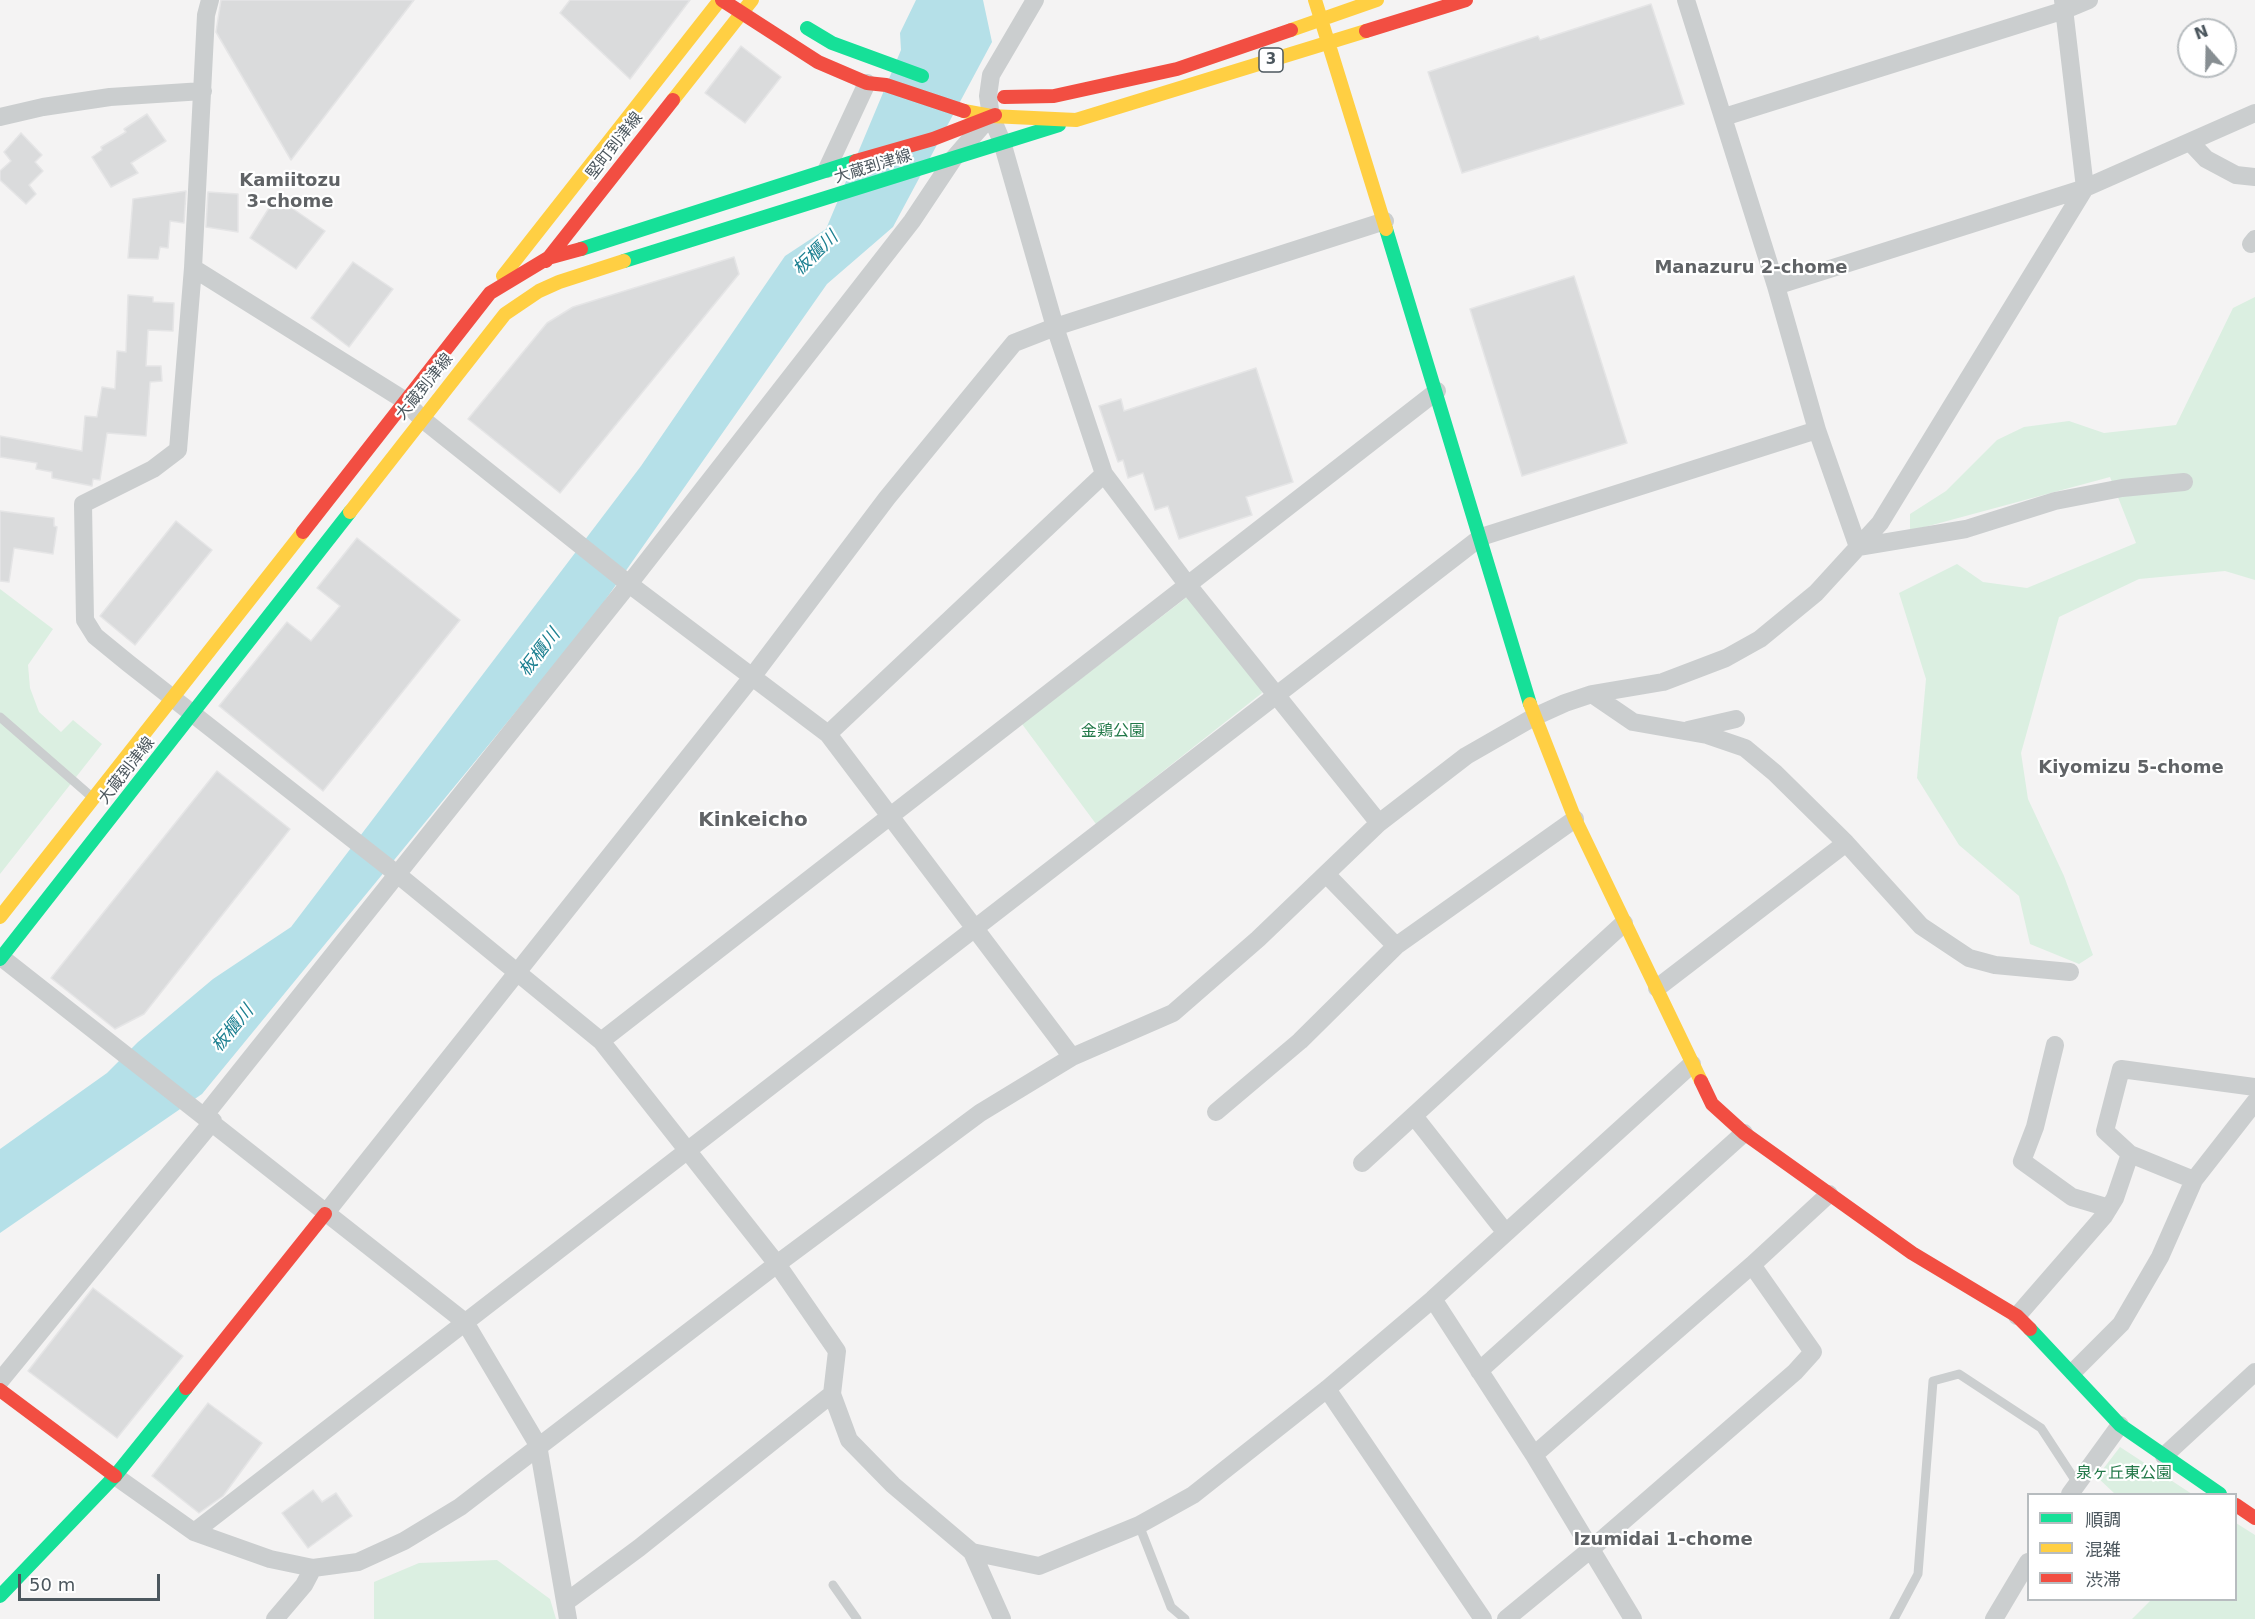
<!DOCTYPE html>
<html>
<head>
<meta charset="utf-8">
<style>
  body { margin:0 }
  #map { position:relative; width:2255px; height:1619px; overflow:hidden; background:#f4f3f3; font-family:"DejaVu Sans","Noto Sans JP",sans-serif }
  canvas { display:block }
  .legend { position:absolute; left:2027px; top:1493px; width:210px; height:108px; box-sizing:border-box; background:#fff; border:2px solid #b7bcbf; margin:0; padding:8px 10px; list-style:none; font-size:18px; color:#4c575e }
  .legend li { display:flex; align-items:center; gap:12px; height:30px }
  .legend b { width:30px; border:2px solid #b7bcbf }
  .north { position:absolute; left:2177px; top:18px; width:60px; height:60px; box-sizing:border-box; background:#fff; border:2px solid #b7bcbf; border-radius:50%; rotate:340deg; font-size:16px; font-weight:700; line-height:24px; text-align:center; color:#4c575e }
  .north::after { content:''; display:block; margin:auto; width:21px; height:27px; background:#878e92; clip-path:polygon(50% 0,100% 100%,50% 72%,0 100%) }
  .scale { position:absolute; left:18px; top:1574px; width:142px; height:27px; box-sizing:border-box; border:3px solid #4c575e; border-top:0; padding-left:8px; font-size:18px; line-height:21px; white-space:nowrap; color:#4c575e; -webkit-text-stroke:4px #fff; paint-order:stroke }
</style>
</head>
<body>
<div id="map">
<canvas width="2255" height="1619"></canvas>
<ul class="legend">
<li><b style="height:8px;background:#16e098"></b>順調</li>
<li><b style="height:8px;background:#ffcf43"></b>混雑</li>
<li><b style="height:8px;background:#f24e42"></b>渋滞</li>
</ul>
<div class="north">N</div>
<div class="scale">50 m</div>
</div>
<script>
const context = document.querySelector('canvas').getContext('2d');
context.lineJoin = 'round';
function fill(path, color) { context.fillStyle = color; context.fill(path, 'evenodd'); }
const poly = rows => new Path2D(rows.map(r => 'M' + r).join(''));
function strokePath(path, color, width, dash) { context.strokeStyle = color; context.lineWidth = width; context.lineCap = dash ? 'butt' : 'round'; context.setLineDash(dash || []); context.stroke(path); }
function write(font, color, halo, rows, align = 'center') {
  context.font = font + ' "DejaVu Sans","Noto Sans JP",sans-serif'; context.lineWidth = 4.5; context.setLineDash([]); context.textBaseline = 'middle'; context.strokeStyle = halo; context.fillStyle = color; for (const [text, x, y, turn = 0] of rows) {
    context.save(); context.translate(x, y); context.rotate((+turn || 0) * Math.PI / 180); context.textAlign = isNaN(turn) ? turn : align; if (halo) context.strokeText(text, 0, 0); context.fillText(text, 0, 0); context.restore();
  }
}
const green = poly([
  [2255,297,2255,580,2225,571,2139,579,2059,617,2021,753,2028,799,2064,876,2093,955,2079,964,2030,944,2019,896,1959,845,1917,778,1926,679,1899,593,1957,564,1983,582,2027,588,2136,543,2110,477,1910,531,1910,514,1946,491,1997,440,2024,427,2069,421,2104,433,2176,425,2233,308],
  [0,589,53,629,28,665,30,688,39,712,61,732,73,720,102,744,0,874],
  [1187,597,1260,686,1262,693,1096,824,1022,724],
  [2120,1447,2192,1494,2115,1494,2097,1477],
  [2236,1523,2255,1535,2255,1619,2132,1619,2151,1600,2236,1600],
  [497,1560,550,1599,556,1619,374,1619,374,1582,419,1563]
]);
const water = poly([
  [916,0,983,0,992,42,893,227,827,284,592,619,202,1094,0,1233,0,1149,107,1073,138,1042,213,979,291,927,641,466,785,256,826,229,901,50,900,33]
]);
const building = poly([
  [221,0,414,0,291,160,216,32,221,0],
  [570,0,690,0,630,79,560,13,570,0],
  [1651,4,1684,104,1462,173,1428,72,1538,36,1540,40,1651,4],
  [741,46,781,77,745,123,705,93,741,46],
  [147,114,166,141,131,163,138,173,111,187,92,157,102,150,101,147,126,132,124,129,147,114],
  [21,133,42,155,35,162,43,171,29,185,36,194,26,204,0,180,0,171,11,161,4,152,21,133],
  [186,191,184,223,170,221,168,248,160,247,158,259,128,258,133,199,186,191],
  [208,192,238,194,238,232,206,227,208,192],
  [276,197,325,231,296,269,250,238,276,197],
  [734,257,739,274,560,493,468,419,547,323,573,307,734,257],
  [353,262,393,289,349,347,311,318,353,262],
  [1574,276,1627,443,1522,476,1470,309,1574,276],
  [128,295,153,297,153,302,174,303,173,331,148,330,146,366,161,366,162,381,150,382,146,436,107,433,100,480,93,479,92,486,52,478,52,472,36,469,37,463,0,457,0,436,82,451,85,416,97,417,102,387,115,389,117,351,126,352,128,295],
  [1256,368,1293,482,1246,497,1252,515,1179,539,1168,506,1155,510,1143,473,1128,478,1123,460,1118,462,1099,406,1121,399,1124,411,1256,368],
  [0,511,54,518,54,526,57,527,53,554,14,548,9,582,0,581,0,511],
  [176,521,212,550,135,645,100,616,176,521],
  [357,538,460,620,323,791,219,706,287,622,311,641,340,606,317,588,357,538],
  [217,771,290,829,144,1014,115,1029,51,978,217,771],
  [93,1288,183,1356,117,1438,28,1371,93,1288],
  [208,1403,262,1443,223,1496,199,1513,152,1476,208,1403],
  [313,1490,322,1502,336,1493,352,1516,308,1548,282,1513,313,1490]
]);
const lane = poly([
  [0,717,93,798],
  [1139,1525,1171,1607,1185,1619],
  [833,1585,857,1619],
  [1894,1619,1918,1574,1933,1381,1959,1374,2041,1428,2077,1483]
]);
const street = poly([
  [210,0,206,15,193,268,178,450,153,469,83,504,85,620,95,636,128,663,397,874,601,1041,777,1264,837,1351,832,1394,849,1440,893,1485,972,1552,1002,1619],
  [1035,0,991,75,988,96,991,116,1002,142,1055,327,1104,474,1187,584,1379,823],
  [1686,0,1776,286,1817,430,1858,547],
  [0,117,43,107,110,97,203,91],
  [1724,117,2065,10,2089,0],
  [2191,143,2206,159,2236,175,2255,177],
  [827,169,867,83],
  [2251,244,2255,239],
  [193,268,404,400,421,418,629,584,828,734,1072,1057],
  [1776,286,2085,188,2255,113],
  [1858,547,1966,529,2055,501,2122,488,2184,482],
  [1592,694,1633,722,1707,735,1745,748,1775,773,1846,843],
  [1688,730,1736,719],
  [828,734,1104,474],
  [1326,874,1396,946],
  [1,957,465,1322,538,1445,568,1619],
  [1657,988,1846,843,1921,926,1969,958,1995,965,2070,972],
  [601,1041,1437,391],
  [2055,1045,2035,1127,2022,1161,2072,1197,2109,1208],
  [1216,1112,1300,1041,1396,946,1575,819],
  [205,1115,629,584,912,221,954,158,988,119],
  [1414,1116,1506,1233],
  [1362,1163,1624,923],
  [2194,1180,2130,1154,2105,1131,2121,1069,2255,1087],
  [325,1214,752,677,887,498,1014,343,1055,327,1385,221],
  [1433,1299,1534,1455,1633,1619],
  [2017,1316,2104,1216,2115,1198,2130,1154],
  [1479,1371,1744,1133],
  [2073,1372,2121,1324,2160,1257,2194,1180,2255,1102],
  [0,1381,213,1121],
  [1327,1389,1483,1619],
  [1534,1455,1752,1265,1829,1194],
  [2164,1456,2255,1372],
  [115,1476,194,1532,270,1559,313,1568,358,1562,404,1541,460,1507,777,1264,980,1113,1072,1057,1173,1013,1258,939,1379,823,1466,756,1534,717,1565,703,1592,694,1663,682,1726,658,1760,639,1816,593,1880,523,2085,188,2063,0],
  [2070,1494,2120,1425],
  [194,1532,1481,537,1817,430],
  [972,1552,1039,1566,1139,1525,1193,1495,1327,1389,1433,1299,1692,1064],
  [566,1602,639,1548,832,1394],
  [275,1619,304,1585,313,1568],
  [1506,1619,1591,1549,1795,1372,1813,1352,1752,1265],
  [1994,1619,2028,1562]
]);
const fast = poly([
  [807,28,832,43,922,76],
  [1386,229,1530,704],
  [581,249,856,161],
  [624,261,1059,125],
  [0,959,350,512],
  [2030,1329,2120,1425,2220,1494],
  [0,1596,115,1476,186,1388]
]);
const slow = poly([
  [1315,0,1386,229],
  [1291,30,1377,0],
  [673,100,752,0],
  [964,111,991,116,1076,120,1366,31],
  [503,276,720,0],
  [350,512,505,314,539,291,559,282,624,261],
  [1530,704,1575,819,1701,1081],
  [0,917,303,532]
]);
const jam = poly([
  [722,0,818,62,867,83,886,85,964,111],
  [1366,31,1466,0],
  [1004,97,1054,96,1177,69,1291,30],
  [856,161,933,139,995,115],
  [546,261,673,100],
  [303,532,490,293,548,258,581,249],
  [1701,1081,1712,1104,1744,1133,1912,1253,2017,1316,2030,1329],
  [186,1388,325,1214],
  [0,1390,115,1476],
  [2236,1505,2255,1518]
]);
const shields = [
  [1271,60,24]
];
const shieldNames = [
  ["3",1271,60]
];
const streetNames = [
  ["堅町到津線",615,146,-52],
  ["大蔵到津線",873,167,-17],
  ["大蔵到津線",425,387,-51],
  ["大蔵到津線",127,771,-52]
];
const parkNames = [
  ["金鶏公園",1113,732],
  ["泉ヶ丘東公園",2124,1474]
];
const neighbourhoodNames = [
  ["Kamiitozu",290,181],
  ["3-chome",290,202],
  ["Manazuru 2-chome",1751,268],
  ["Kiyomizu 5-chome",2131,768],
  ["Izumidai 1-chome",1663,1540]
];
const waterNames = [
  ["板櫃川",816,254,-44],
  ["板櫃川",540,653,-52],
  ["板櫃川",233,1029,-50]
];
const quarterNames = [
  ["Kinkeicho",753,821]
];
fill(green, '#dbefe1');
fill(water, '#b5e0e8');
fill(building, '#dadbdc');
strokePath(building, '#e5e5e6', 1.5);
strokePath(lane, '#cbcecf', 9);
strokePath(street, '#cbcecf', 18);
strokePath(fast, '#16e098', 14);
strokePath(slow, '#ffcf43', 14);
strokePath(jam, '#f24e42', 14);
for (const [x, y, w] of shields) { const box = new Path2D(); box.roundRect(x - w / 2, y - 12, w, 24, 4.5); context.fillStyle = '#fff'; context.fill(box); strokePath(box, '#4c575e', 1.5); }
write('bold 15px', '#4c575e', null, shieldNames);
write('16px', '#4c575e', '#fff', streetNames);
write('16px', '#237949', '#fff', parkNames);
write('bold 18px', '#606366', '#fff', neighbourhoodNames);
write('italic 18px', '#1d8091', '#fff', waterNames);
write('bold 20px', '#606366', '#fff', quarterNames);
</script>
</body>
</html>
